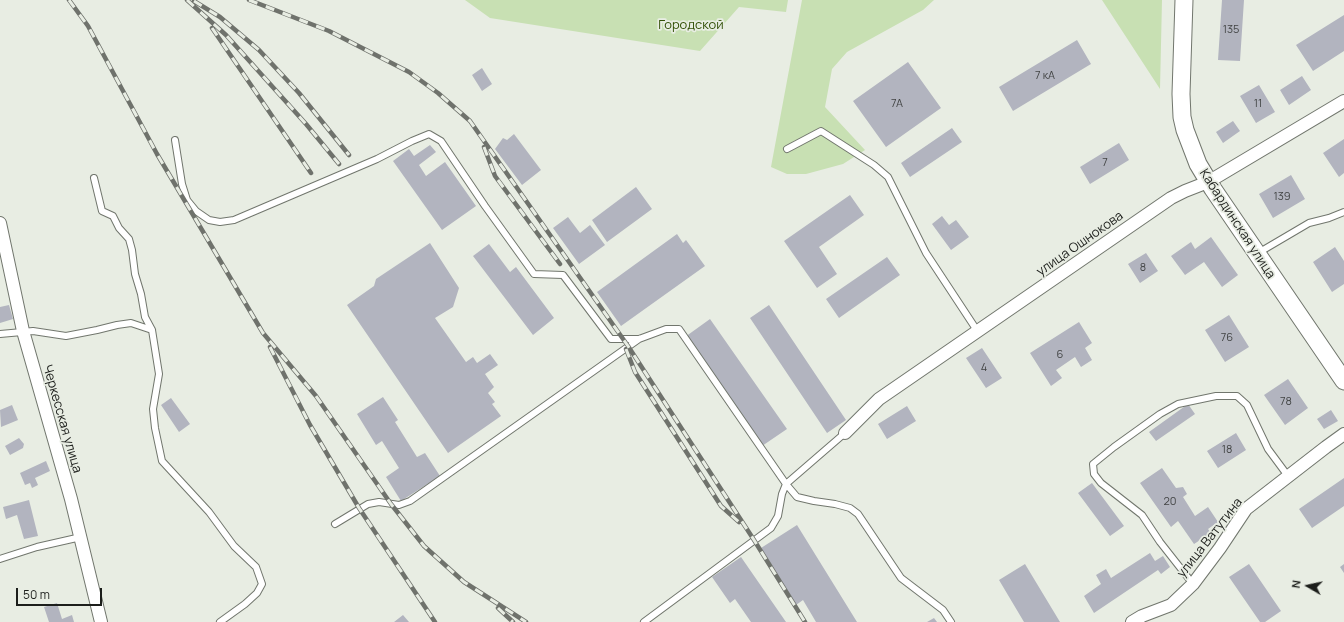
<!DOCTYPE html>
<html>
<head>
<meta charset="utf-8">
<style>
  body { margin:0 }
  #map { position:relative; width:1344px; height:622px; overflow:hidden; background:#e8ede3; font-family:Manrope,sans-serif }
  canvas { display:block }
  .north { position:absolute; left:1288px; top:566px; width:40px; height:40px; -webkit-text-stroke:3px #e8ede3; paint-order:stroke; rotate:279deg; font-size:11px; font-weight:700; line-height:16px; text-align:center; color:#1c1e1b }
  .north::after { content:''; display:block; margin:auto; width:14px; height:18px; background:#1c1e1b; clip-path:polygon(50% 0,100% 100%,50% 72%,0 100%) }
  .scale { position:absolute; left:16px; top:588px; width:86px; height:18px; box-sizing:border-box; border:2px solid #1c1e1b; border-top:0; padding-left:5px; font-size:12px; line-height:14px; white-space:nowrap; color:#1c1e1b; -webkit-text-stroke:3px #e8ede3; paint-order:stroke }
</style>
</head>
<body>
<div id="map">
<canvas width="1344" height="622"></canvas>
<div class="north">N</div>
<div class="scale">50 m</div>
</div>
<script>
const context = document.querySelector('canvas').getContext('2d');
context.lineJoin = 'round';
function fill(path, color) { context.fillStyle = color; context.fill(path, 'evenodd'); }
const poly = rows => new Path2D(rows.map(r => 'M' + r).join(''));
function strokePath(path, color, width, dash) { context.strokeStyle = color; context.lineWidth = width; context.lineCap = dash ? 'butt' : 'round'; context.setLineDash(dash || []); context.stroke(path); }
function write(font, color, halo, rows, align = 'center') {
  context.font = font + ' Manrope,sans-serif'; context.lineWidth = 3.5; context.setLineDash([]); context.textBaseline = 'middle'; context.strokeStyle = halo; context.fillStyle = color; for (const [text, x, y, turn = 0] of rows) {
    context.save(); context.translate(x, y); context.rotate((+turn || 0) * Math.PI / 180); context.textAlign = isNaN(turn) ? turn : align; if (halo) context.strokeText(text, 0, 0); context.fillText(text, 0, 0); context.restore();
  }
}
const green = poly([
  [465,0,788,0,786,12,739,7,700,51,490,18],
  [802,0,934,0,923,10,847,52,832,69,825,107,865,150,843,164,806,174,787,174,771,167],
  [1102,0,1162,0,1160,89]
]);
const building = poly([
  [1222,0,1244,0,1240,61,1218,60],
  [1344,15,1344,51,1313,71,1296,45],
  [1077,40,1091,64,1013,111,999,87],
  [908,62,941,108,886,147,853,101],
  [482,68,492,84,482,91,472,75],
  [1302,76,1311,90,1289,105,1280,90],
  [1259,85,1275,112,1256,123,1240,96],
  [1233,121,1240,131,1223,143,1216,132],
  [952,128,962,142,910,177,901,163],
  [514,134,541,170,522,185,495,149,503,138,507,140],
  [1344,139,1344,173,1339,177,1323,153],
  [1119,143,1129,160,1090,184,1080,167],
  [430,145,436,152,419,165,426,176,445,162,476,206,442,230,393,161,409,149,414,156],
  [1291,175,1305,199,1273,218,1259,194],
  [636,187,652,209,607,242,592,220],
  [850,195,864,215,819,247,837,274,817,288,784,241],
  [942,216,949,225,956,220,969,237,951,250,932,224],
  [568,217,580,233,590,225,605,245,579,264,553,228],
  [677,234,683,243,686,240,705,266,621,326,597,292],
  [1211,237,1238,275,1222,287,1204,262,1185,275,1171,256,1191,242,1195,249],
  [430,243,459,288,453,307,435,318,466,362,473,357,477,363,490,354,498,365,485,374,494,387,488,393,495,402,492,404,501,416,448,453,347,305,374,286,376,279],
  [489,244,510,272,516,267,554,318,533,335,473,256],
  [1335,247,1344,261,1344,284,1332,292,1313,262],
  [1146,253,1158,271,1140,283,1128,264],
  [887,257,900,275,839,318,826,299],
  [9,305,13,319,0,323,0,307],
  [769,305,846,420,827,433,750,318],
  [1229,315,1249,347,1225,362,1205,330],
  [710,319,787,429,762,446,685,337],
  [1079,322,1092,343,1085,348,1092,360,1081,367,1075,357,1056,370,1062,378,1051,386,1030,353],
  [982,348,1002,378,986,388,966,358],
  [1288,379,1308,408,1285,425,1264,395],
  [383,397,398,420,395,422,417,457,425,453,440,476,401,501,386,477,399,468,382,441,376,445,357,414],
  [171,398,190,424,179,432,161,405],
  [1188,404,1195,414,1156,441,1149,432],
  [12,405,18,420,1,427,0,410],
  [907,406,916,421,887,439,878,424],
  [1331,410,1338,421,1324,429,1317,419],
  [1236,433,1246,450,1218,468,1207,451],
  [19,438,24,444,23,448,10,455,5,446],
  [46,461,50,471,35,478,38,485,32,488,30,483,25,485,20,473],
  [1162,468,1176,488,1183,487,1187,494,1183,497,1195,516,1208,507,1218,522,1208,529,1211,533,1194,544,1178,521,1171,527,1140,483],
  [1344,478,1344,506,1312,528,1299,509],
  [1092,483,1124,526,1110,536,1078,493],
  [29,500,38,536,24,539,17,515,6,519,3,507],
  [797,525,857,622,816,622,803,600,796,605,761,548],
  [1150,553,1155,561,1163,556,1170,567,1161,574,1158,570,1094,613,1084,596,1101,584,1096,575,1106,569,1111,578],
  [741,557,786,622,751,622,735,599,730,603,712,577],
  [1025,564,1060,622,1024,622,999,580],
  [1249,564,1281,611,1265,622,1260,622,1229,577],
  [1344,564,1344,573,1340,567],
  [57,603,62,619,72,615,74,622,49,622,44,607],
  [403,615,409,622,394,622],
  [934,618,937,622,927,622]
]);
const service = poly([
  [175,140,182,184,187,200,196,211,209,220,220,222,234,220,377,159,412,141,429,134,441,141,485,206,534,274,563,275,611,339,639,339,666,329,679,329,786,484,845,433],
  [787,149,821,131,874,165,888,177,926,253,978,332],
  [94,178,102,211,113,216,119,228,129,239,132,250,135,274,141,294,145,317,152,330,159,374,153,409,155,428,162,461,209,512,234,546,256,567,262,584,257,593,245,604,220,622],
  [1258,253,1309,223,1329,218,1344,212],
  [0,334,33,331,66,336,97,330,117,325,131,323,152,330],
  [335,524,368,504,379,502,399,505,410,501,639,339],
  [0,559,37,547,81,537],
  [1193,584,1160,542,1142,515,1101,483,1094,474,1093,464,1114,447,1160,414,1178,404,1216,396,1237,396,1247,405,1268,449,1288,476],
  [644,622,771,528,778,516,782,494,786,484,797,497,814,501,835,504,850,508,858,514,901,578,943,610,951,622]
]);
const minor = poly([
  [0,223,23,331,71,499,101,622],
  [845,433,879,399,1171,198,1185,191,1208,182,1344,101],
  [1132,622,1142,616,1171,605,1193,584,1220,548,1246,509,1326,447,1344,434]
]);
const secondary = poly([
  [1184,0,1181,94,1182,117,1185,130,1198,164,1213,189,1344,381]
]);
const rail = poly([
  [69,0,88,26,157,154,263,333,316,396,391,504,424,546,464,582,526,622],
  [187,0,226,35,306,124,339,164],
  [249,0,329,31,409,72,438,93,470,121,628,346,754,540,805,622],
  [194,1,220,17,259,50,299,93,349,155],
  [212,28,311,173],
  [484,147,495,176,560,264],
  [270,347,310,425,359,508,435,622],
  [626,349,635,372,721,506,739,522],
  [498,608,513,622]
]);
const numberNames = [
  ["135",1231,30],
  ["7 кА",1045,76],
  ["7А",897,104],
  ["11",1258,104],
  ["7",1105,163],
  ["139",1282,197],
  ["8",1143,268],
  ["76",1227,338],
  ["6",1060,355],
  ["4",984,368],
  ["78",1286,402],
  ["18",1227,450],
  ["20",1170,502]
];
const parkNames = [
  ["Городской",691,25]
];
const streetNames = [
  ["Кабардинская улица",1237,224,57],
  ["улица Ошнокова",1080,244,-35],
  ["Черкесская улица",62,419,74],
  ["улица Ватутина",1210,538,-52]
];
fill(green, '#c8e0b3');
fill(building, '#b2b4bf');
strokePath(service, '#71766d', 8);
strokePath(minor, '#71766d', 14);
strokePath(secondary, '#71766d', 19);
strokePath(service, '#fff', 6);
strokePath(minor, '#fff', 12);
strokePath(secondary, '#fff', 17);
strokePath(rail, '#6f726c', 4.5);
strokePath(rail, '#e8ede3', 3, [9]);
write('11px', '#424444', null, numberNames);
write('13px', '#325007', '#e8ede3', parkNames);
write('13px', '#1c1e1b', '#e8ede3', streetNames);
</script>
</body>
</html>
